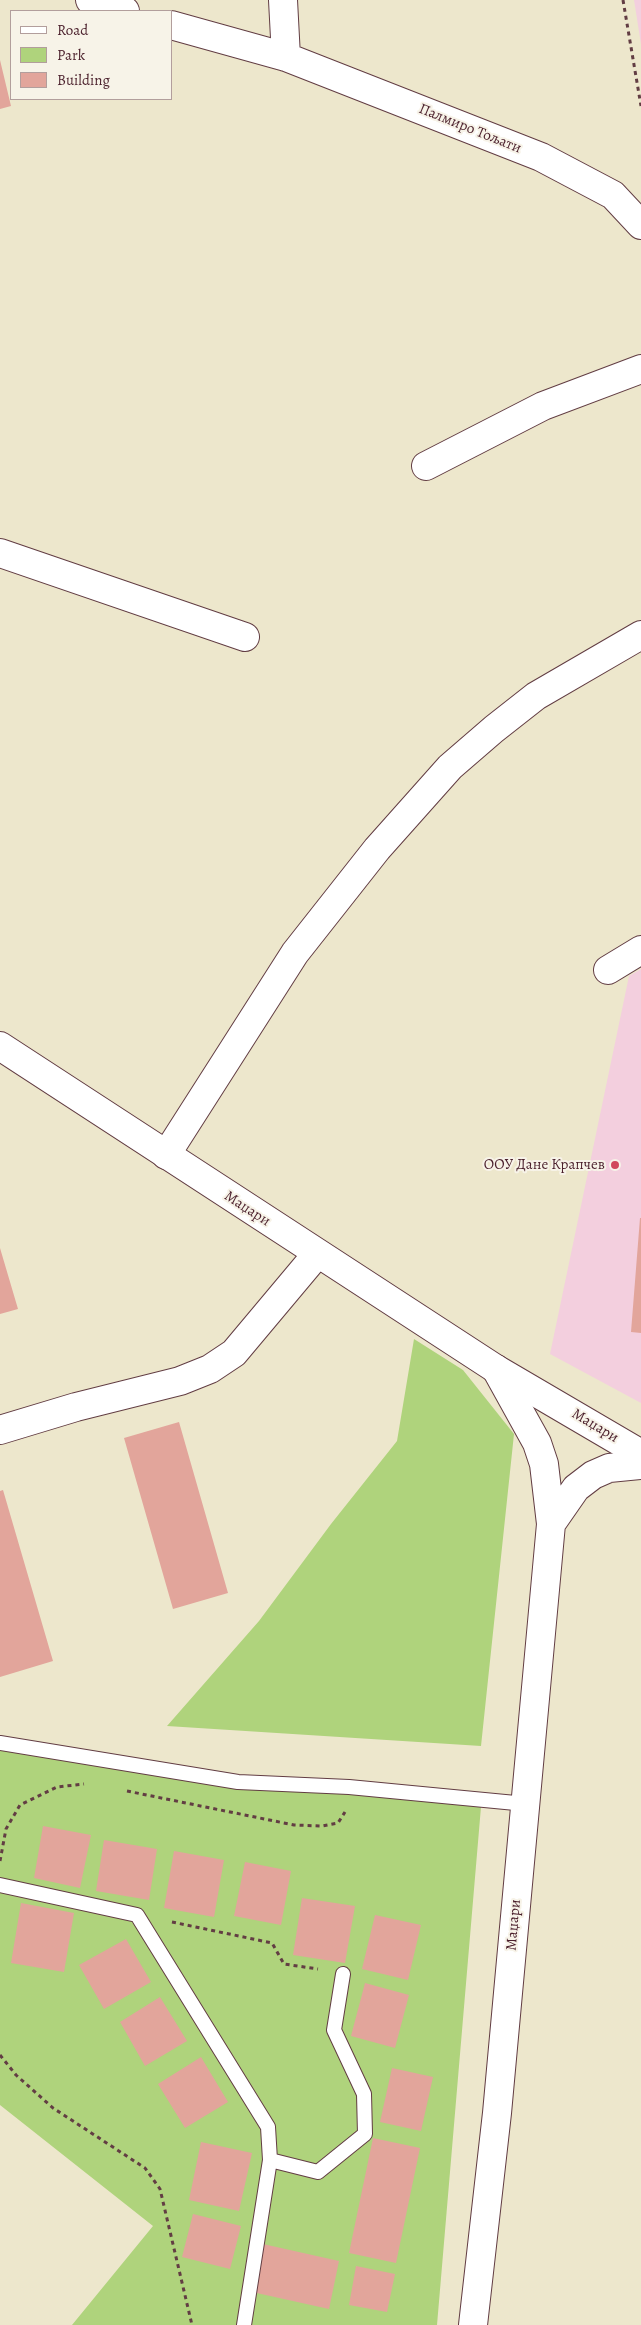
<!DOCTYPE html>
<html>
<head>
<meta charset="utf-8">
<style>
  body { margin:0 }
  #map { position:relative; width:641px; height:2325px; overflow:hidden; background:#ede7cc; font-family:Alegreya,serif }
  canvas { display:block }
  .legend { position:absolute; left:10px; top:10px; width:162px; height:90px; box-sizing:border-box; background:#f7f3e8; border:1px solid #b29e9c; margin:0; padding:6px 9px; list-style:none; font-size:15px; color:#4a1f2b }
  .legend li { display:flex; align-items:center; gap:10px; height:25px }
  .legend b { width:25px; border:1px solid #b29e9c }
</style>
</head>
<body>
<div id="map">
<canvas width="641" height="2325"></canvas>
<ul class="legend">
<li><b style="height:6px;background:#fff"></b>Road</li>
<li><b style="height:14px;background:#afd37c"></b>Park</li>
<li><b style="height:14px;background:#e2a59b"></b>Building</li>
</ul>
</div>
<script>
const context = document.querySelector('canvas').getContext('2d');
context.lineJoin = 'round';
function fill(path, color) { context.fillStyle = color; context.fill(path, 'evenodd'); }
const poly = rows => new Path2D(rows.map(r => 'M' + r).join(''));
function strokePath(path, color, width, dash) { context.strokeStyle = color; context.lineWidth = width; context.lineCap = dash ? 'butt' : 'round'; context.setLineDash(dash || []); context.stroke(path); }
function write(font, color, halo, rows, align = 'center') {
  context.font = font + ' Alegreya,serif'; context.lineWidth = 4; context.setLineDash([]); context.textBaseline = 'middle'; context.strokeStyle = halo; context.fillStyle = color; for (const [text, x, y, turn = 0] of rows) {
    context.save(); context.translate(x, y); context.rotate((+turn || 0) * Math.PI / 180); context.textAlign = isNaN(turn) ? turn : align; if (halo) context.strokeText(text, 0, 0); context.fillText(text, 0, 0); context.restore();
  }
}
const built = poly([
  [634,0,641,0,641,44],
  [641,969,641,1403,550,1354,629,976]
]);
const green = poly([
  [414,1339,463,1370,514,1434,481,1746,167,1726,259,1621,331,1524,397,1441],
  [0,1739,238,1782,482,1795,437,2325,72,2325,153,2226,0,2105]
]);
const building = poly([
  [0,60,11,106,0,109],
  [640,1218,641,1218,641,1333,631,1332],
  [0,1248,18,1309,0,1314],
  [179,1422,228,1593,173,1609,124,1438],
  [3,1490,53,1661,0,1677,0,1491],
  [43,1826,91,1835,80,1888,34,1878],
  [104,1840,157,1849,149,1900,96,1891],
  [174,1851,224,1860,214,1917,164,1908],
  [245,1862,291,1871,281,1925,234,1916],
  [302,1898,355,1906,345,1963,293,1955],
  [21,1903,74,1913,64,1972,11,1963],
  [375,1915,421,1925,408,1980,362,1969],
  [126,1939,151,1982,104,2009,79,1965],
  [365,1983,409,1995,395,2048,351,2036],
  [160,1997,187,2041,145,2066,120,2022],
  [201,2057,228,2102,185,2128,158,2084],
  [392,2068,433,2077,421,2131,380,2122],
  [373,2138,420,2148,396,2263,349,2253],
  [201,2142,252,2153,239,2211,189,2200],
  [193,2214,241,2226,230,2269,182,2257],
  [263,2244,339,2261,329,2309,252,2292],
  [356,2266,395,2274,387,2312,349,2305]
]);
const path = poly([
  [623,0,641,106],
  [127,1791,294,1825,322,1826,338,1823,345,1812],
  [0,1861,6,1829,20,1805,57,1787,84,1784],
  [172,1922,272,1943,284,1964,318,1969],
  [0,2055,16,2075,53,2108,145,2168,160,2189,192,2325]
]);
const lane = poly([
  [0,1743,238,1782,349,1787,526,1804],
  [0,1885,137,1915,268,2127,270,2160,244,2325],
  [270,2160,318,2172,365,2134,364,2094,334,2030,343,1974]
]);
const street = poly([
  [90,0,125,11],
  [283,0,286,57],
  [171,25,286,57,541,157,613,195,641,225],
  [426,466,543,406,641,369],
  [0,553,245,637],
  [608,970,641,950],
  [166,1155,295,953,377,849,450,767,494,729,536,696,641,635],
  [0,1430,76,1407,180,1381,210,1369,234,1353,317,1254],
  [551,1524,576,1488,593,1475,609,1468,641,1465],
  [473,2325,497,2113,551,1524,544,1464,537,1443,496,1369]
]);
const secondary = poly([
  [0,1046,496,1369,641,1454]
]);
const markers = [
  [615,1165,5,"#d1495b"]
];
const streetNames = [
  ["Палмиро Тољати",470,129,22],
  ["Маџари",247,1209,33],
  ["Маџари",595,1426,31],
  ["Маџари",514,1925,-85]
];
const poiNames = [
  ["ООУ Дане Крапчев",605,1165]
];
fill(built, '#f3cfde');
fill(green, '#afd37c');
fill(building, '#e2a59b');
strokePath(lane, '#623d43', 16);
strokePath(street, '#623d43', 30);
strokePath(secondary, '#623d43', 30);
strokePath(path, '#623d43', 3, [4, 4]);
strokePath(lane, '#fff', 14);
strokePath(street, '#fff', 28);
strokePath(secondary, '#fff', 28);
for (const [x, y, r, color] of markers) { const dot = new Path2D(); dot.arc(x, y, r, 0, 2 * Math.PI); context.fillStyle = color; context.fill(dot); strokePath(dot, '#f7f3e8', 2); }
write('15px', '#4a1f2b', '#f7f3e8', streetNames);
write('15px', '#4a1f2b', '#f7f3e8', poiNames, 'right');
</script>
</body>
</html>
